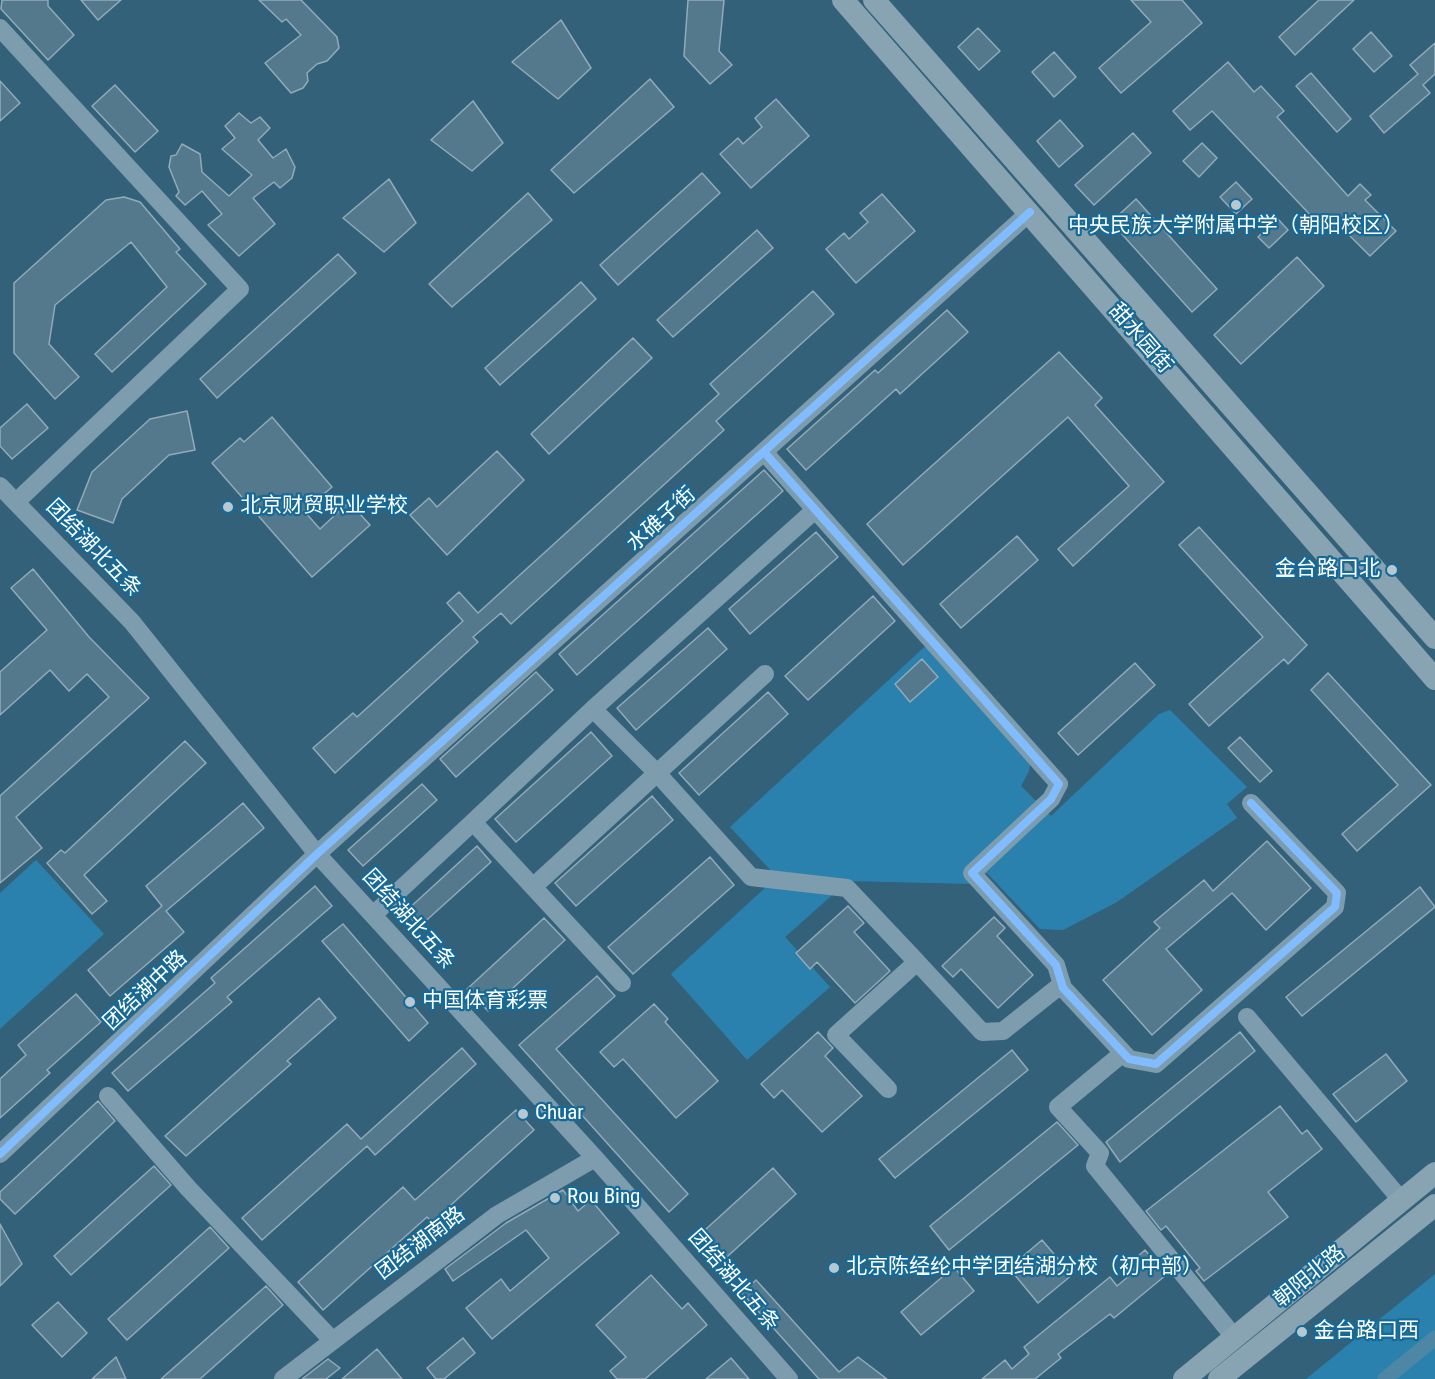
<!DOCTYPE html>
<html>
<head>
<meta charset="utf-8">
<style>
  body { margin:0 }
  canvas { display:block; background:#33617a }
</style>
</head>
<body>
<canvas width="1435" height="1379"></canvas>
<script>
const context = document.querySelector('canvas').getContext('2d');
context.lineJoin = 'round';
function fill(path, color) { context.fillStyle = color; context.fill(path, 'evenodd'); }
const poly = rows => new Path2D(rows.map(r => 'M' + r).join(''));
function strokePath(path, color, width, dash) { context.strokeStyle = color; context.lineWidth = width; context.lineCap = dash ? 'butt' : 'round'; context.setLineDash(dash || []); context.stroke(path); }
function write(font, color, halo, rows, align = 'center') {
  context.font = font + ' "Roboto Condensed","Noto Sans SC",sans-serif'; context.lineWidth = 4.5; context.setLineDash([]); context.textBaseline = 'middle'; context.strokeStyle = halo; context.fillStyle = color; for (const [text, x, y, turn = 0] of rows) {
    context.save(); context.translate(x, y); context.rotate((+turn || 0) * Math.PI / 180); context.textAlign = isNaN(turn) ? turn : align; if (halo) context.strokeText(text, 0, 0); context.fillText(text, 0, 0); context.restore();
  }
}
const green = poly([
  [934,638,1033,747,1029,771,1021,786,1051,816,1159,714,1170,710,1247,787,1227,804,1237,818,1117,902,1063,930,1040,929,988,874,979,872,974,884,848,881,785,937,830,987,747,1060,671,974,777,877,730,827],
  [36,860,104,934,0,1029,0,893],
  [1435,1274,1435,1379,1306,1379]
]);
const canal = poly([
  [1385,1379,1435,1338]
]);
const building = poly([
  [2,0,48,0,48,6,74,35,48,60,1,9,2,0],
  [81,0,121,0,98,20,81,0],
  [259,0,301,0,337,37,339,48,327,61,317,64,307,73,308,81,303,88,291,93,265,63,301,35,286,19,282,22,259,0],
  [688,0,724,0,719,51,732,65,710,84,684,56,688,0],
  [1131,0,1182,0,1202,23,1121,93,1099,68,1151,22,1131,0],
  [1319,0,1354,0,1295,55,1279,37,1319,0],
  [561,20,591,68,558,99,512,62,561,20],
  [978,28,1000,51,979,70,958,47,978,28],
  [1371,32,1392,56,1374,72,1353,49,1371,32],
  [1435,43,1435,74,1423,85,1430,93,1384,133,1370,116,1418,74,1410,65,1435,43],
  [1054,52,1076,77,1054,97,1032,72,1054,52],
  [1228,62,1254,92,1261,86,1284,111,1277,117,1348,196,1360,184,1371,195,1365,200,1396,231,1370,256,1339,225,1331,232,1318,218,1316,221,1212,111,1190,130,1173,111,1228,62],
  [1311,73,1351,119,1337,132,1296,86,1311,73],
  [650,79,674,107,574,193,551,170,650,79],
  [0,81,20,103,0,121,0,81],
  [115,85,158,131,135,152,92,106,115,85],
  [776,99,809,136,751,188,720,154,738,138,743,144,762,127,755,118,776,99],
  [473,101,503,143,472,171,431,140,473,101],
  [239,113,251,123,260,117,270,128,258,140,273,158,286,149,295,167,292,178,280,188,274,182,253,198,275,224,239,256,208,225,222,214,202,191,185,205,176,196,179,192,169,167,171,156,176,155,182,144,200,154,202,172,229,196,252,175,222,149,235,138,225,126,239,113],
  [1060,120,1083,146,1059,167,1037,141,1060,120],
  [1133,133,1151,153,1094,205,1075,185,1133,133],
  [1202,143,1217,158,1199,177,1183,161,1202,143],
  [702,173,720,193,618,285,600,265,702,173],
  [389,179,416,223,384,252,343,218,389,179],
  [1236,182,1252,199,1236,214,1220,197,1236,182],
  [528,193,552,220,452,307,429,284,528,193],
  [882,194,915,231,856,283,826,249,844,233,849,239,868,222,860,213,882,194],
  [124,197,140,202,180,249,176,252,206,284,112,372,95,354,167,287,131,242,55,305,49,344,79,377,55,399,14,353,14,283,106,200,124,197],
  [1136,199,1217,289,1192,312,1111,222,1136,199],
  [1277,218,1288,230,1269,248,1258,237,1277,218],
  [757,230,773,248,673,337,657,320,757,230],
  [338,254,356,273,217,398,200,379,338,254],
  [1297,257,1324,286,1241,364,1214,335,1297,257],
  [581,282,596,299,500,385,485,368,581,282],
  [813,291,834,314,716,421,724,430,511,624,501,613,473,637,478,642,335,773,313,748,353,713,357,717,463,621,447,603,459,592,478,613,719,394,710,384,813,291],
  [947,310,968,332,900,394,896,389,806,470,787,449,875,370,878,373,947,310],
  [633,338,652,358,549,454,531,434,633,338],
  [1059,352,1102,398,1095,405,1164,482,1073,566,1058,549,1129,486,1068,417,903,565,867,524,1059,352],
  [27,404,48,428,12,459,0,446,0,428,27,404],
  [187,411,195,450,169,455,122,499,113,523,77,510,92,472,150,419,187,411],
  [272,417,332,487,304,511,320,529,349,502,370,525,312,577,212,463,240,438,244,442,272,417],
  [497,451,524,480,447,555,410,515,429,498,437,507,497,451],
  [764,470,783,491,577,675,559,654,764,470],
  [1199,527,1307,645,1288,664,1284,659,1209,726,1189,704,1263,637,1179,545,1199,527],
  [816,532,838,557,750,634,729,609,816,532],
  [1017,536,1038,560,961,628,940,604,1017,536],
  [33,569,89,637,149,698,16,817,42,848,0,883,0,796,109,697,87,674,69,691,50,670,0,715,0,672,47,630,11,588,33,569],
  [873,596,895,621,808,700,785,676,873,596],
  [708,628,727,649,636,730,617,708,708,628],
  [922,659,938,677,910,702,895,684,922,659],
  [1135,663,1155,685,1078,755,1058,733,1135,663],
  [536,672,553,690,456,777,440,759,536,672],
  [1328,673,1431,785,1357,851,1342,834,1398,785,1311,690,1328,673],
  [768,692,788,714,699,795,679,773,768,692],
  [591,732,612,756,516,842,495,819,591,732],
  [1240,737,1272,771,1260,782,1228,748,1240,737],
  [185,741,206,763,84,875,107,901,92,914,47,863,61,850,65,853,185,741],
  [422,784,437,800,363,866,348,850,422,784],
  [652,796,673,820,576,906,555,883,652,796],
  [243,803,264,828,166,911,184,932,110,996,88,970,162,906,146,886,243,803],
  [1267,841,1311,888,1266,930,1232,893,1166,949,1202,990,1152,1035,1103,980,1160,928,1154,922,1204,880,1213,891,1267,841],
  [477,846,491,862,419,927,405,912,477,846],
  [710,857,734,885,633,974,608,947,710,857],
  [315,886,332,906,227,997,232,1002,128,1091,112,1073,215,983,211,978,315,886],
  [1420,887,1435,907,1302,1016,1286,997,1420,887],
  [848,906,864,923,854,932,890,971,855,1003,817,962,810,969,796,953,848,906],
  [994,917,1005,928,997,936,1033,975,998,1008,961,969,953,977,942,966,994,917],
  [544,918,565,940,488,1011,467,989,544,918],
  [343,924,428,1023,409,1041,322,941,343,924],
  [597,976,615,996,556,1049,688,1194,669,1212,519,1045,597,976],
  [76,994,101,1022,47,1070,50,1073,0,1118,0,1079,26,1055,18,1045,76,994],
  [319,998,336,1018,287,1061,291,1064,186,1156,165,1136,319,998],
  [654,1004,668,1019,665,1022,718,1081,676,1118,623,1059,614,1067,600,1052,654,1004],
  [818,1032,833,1048,825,1056,862,1096,822,1132,782,1090,774,1098,761,1084,818,1032],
  [1240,1032,1255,1051,1120,1162,1106,1142,1240,1032],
  [462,1048,476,1064,375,1155,367,1146,262,1240,242,1218,347,1124,361,1139,462,1048],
  [1012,1050,1028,1070,895,1178,879,1159,1012,1050],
  [1386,1054,1407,1081,1356,1122,1333,1094,1386,1054],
  [98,1101,115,1121,15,1214,0,1199,0,1192,98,1101],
  [1280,1106,1302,1134,1307,1130,1322,1149,1268,1192,1288,1217,1204,1281,1196,1271,1200,1268,1166,1226,1161,1230,1146,1211,1280,1106],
  [516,1110,534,1130,432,1222,427,1217,323,1310,298,1282,403,1187,415,1200,516,1110],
  [1057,1122,1078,1145,949,1250,930,1226,1057,1122],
  [154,1166,171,1185,71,1275,54,1256,154,1166],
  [773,1168,796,1194,718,1265,695,1239,773,1168],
  [563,1190,578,1211,591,1200,619,1233,492,1339,466,1308,501,1279,510,1291,549,1258,526,1230,453,1281,445,1269,506,1223,563,1190],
  [0,1224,22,1264,0,1286,0,1224],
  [210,1227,229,1248,127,1340,108,1319,210,1227],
  [1042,1240,1072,1275,1038,1303,1009,1268,1042,1240],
  [1145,1250,1166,1275,1114,1318,1110,1314,1058,1354,1061,1358,1035,1379,982,1379,1005,1360,1012,1369,1029,1354,1024,1347,1110,1277,1117,1286,1135,1271,1129,1264,1145,1250],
  [954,1267,974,1291,921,1335,901,1312,954,1267],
  [651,1275,682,1309,688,1303,707,1325,645,1379,617,1379,610,1371,626,1357,596,1325,651,1275],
  [756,1280,839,1372,858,1357,887,1379,819,1379,742,1293,756,1280],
  [266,1286,283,1305,200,1379,161,1379,266,1286],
  [58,1302,87,1333,62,1357,32,1325,58,1302],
  [463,1338,475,1353,444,1379,436,1379,427,1368,463,1338],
  [377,1349,402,1379,342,1379,377,1349],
  [116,1357,126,1379,92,1379,116,1357],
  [731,1358,749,1379,706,1379,731,1358],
  [328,1359,340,1368,326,1379,302,1379,328,1359]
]);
const minor = poly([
  [0,28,240,289,16,502],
  [764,452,1059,784,1051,799,972,873,1056,965,1063,988,1129,1059,1156,1064,1335,907,1337,893,1251,803],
  [0,486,132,622,317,854,595,1158,789,1379],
  [593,709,657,773,751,877,847,888,917,962],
  [473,822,593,709,815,510],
  [533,887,765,674],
  [373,915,473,822,622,983],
  [1247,1017,1402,1201],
  [1123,1053,1058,1107,1100,1153,1095,1166,1235,1338],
  [888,1089,836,1035,917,962,982,1032,1003,1031,1062,984],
  [108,1096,188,1188,333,1341],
  [0,1154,317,854,1030,212],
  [283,1379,497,1215,595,1158]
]);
const major = poly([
  [843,0,1435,679],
  [874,0,1435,638],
  [1184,1379,1435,1173],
  [1219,1379,1435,1205]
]);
const cycleway = poly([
  [764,452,1059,784,1051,799,972,873,1056,965,1063,988,1129,1059,1156,1064,1335,907,1337,893,1251,803],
  [0,1154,317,854,1030,212]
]);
const markers = [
  [1236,205,6,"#b8c8d0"],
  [228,507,6,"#b8c8d0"],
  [1392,570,6,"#b8c8d0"],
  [410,1002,6,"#b8c8d0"],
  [523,1114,6,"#b8c8d0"],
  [555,1198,6,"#b8c8d0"],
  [834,1268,6,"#b8c8d0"],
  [1302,1332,6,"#b8c8d0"]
];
const poiNames = [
  ["中央民族大学附属中学（朝阳校区）",1236,227,"center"],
  ["北京财贸职业学校",240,507],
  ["金台路口北",1380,570,"right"],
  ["中国体育彩票",422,1002],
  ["Chuar",535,1114],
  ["Rou Bing",567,1198],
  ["北京陈经纶中学团结湖分校（初中部）",846,1268],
  ["金台路口西",1314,1332]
];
const streetNames = [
  ["甜水园街",1140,339,49],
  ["水碓子街",662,520,-42],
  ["团结湖北五条",93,549,46],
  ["团结湖北五条",408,920,48],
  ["团结湖中路",146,991,-43],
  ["团结湖南路",421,1244,-37],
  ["朝阳北路",1310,1277,-39],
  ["团结湖北五条",733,1281,49]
];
fill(green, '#2b81ae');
strokePath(canal, '#4e87a5', 15);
fill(building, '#54788c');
strokePath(building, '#91abba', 1.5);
strokePath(minor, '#7d9cad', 18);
strokePath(major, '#88a4b3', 22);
strokePath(cycleway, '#80bcff', 8);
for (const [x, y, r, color] of markers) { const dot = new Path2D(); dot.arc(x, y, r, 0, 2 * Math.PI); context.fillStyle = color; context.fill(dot); strokePath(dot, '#166a97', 2); }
write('21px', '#fff', '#166a97', poiNames, 'left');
write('21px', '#fff', '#166a97', streetNames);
</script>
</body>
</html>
